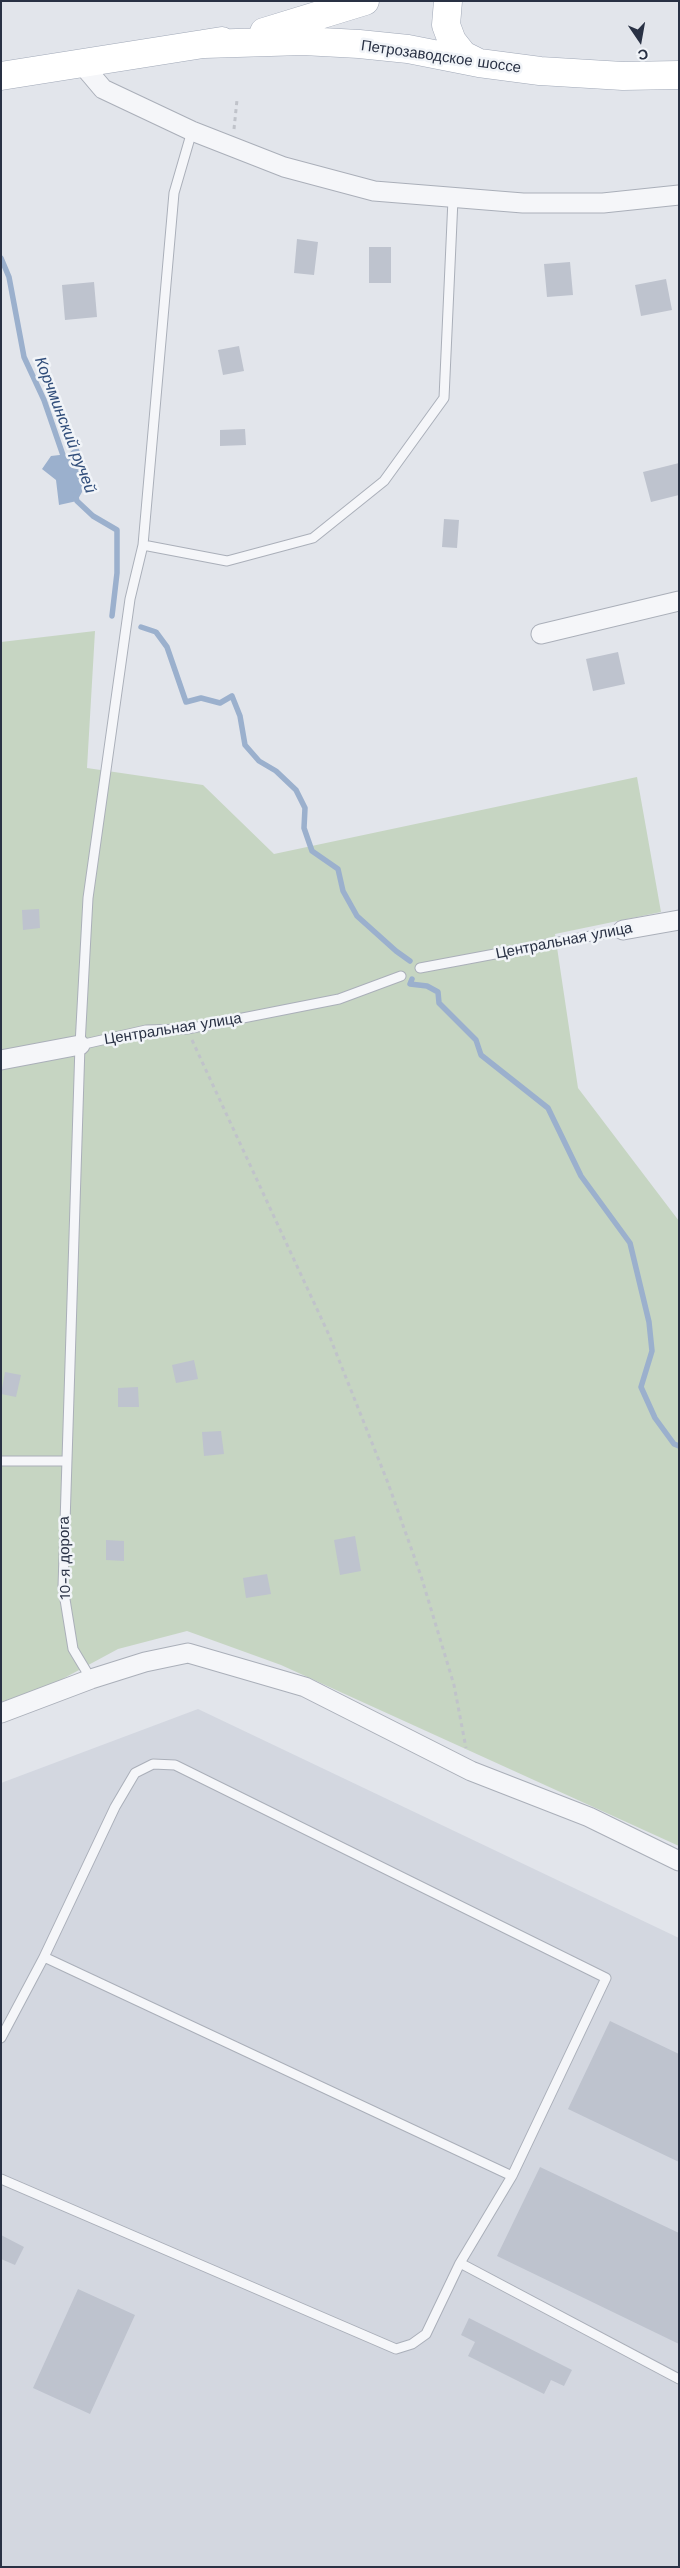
<!DOCTYPE html>
<html>
<head>
<meta charset="utf-8">
<style>
  body { margin:0 }
  #map { position:relative; width:680px; height:2568px; overflow:hidden; background:#e2e5eb; font-family:"Work Sans",sans-serif }
  canvas { display:block }
  .frame { position:absolute; inset:0; border:2px solid #293144; pointer-events:none }
  .north { position:absolute; left:615px; top:15px; width:50px; height:50px; -webkit-text-stroke:4px #f1f4f8; paint-order:stroke; rotate:168deg; font-size:14px; font-weight:700; line-height:20px; text-align:center; color:#293144 }
  .north::after { content:''; display:block; margin:auto; width:18px; height:22px; background:#293144; clip-path:polygon(50% 0,100% 100%,50% 72%,0 100%) }
</style>
</head>
<body>
<div id="map">
<canvas width="680" height="2568"></canvas>
<div class="frame"></div>
<div class="north">С</div>
</div>
<script>
const context = document.querySelector('canvas').getContext('2d');
context.lineJoin = 'round';
function fill(path, color) { context.fillStyle = color; context.fill(path, 'evenodd'); }
const poly = rows => new Path2D(rows.map(r => 'M' + r).join(''));
function strokePath(path, color, width, dash) { context.strokeStyle = color; context.lineWidth = width; context.lineCap = dash ? 'butt' : 'round'; context.setLineDash(dash || []); context.stroke(path); }
function write(font, color, halo, rows, align = 'center') {
  context.font = font + ' "Work Sans",sans-serif'; context.lineWidth = 5; context.setLineDash([]); context.textBaseline = 'middle'; context.strokeStyle = halo; context.fillStyle = color; for (const [text, x, y, turn = 0] of rows) {
    context.save(); context.translate(x, y); context.rotate((+turn || 0) * Math.PI / 180); context.textAlign = isNaN(turn) ? turn : align; if (halo) context.strokeText(text, 0, 0); context.fillText(text, 0, 0); context.restore();
  }
}
const built = poly([
  [198,1709,679,1938,679,2567,1,2567,1,1783]
]);
const green = poly([
  [95,631,87,768,203,785,274,854,637,777,661,912,555,934,578,1088,679,1221,679,1846,281,1665,187,1631,118,1649,55,1683,1,1702,1,642]
]);
const water = poly([
  [77,446,84,458,86,471,82,492,77,501,59,505,56,480,42,469,51,456,68,454]
]);
const stream = poly([
  [1,258,9,277,24,357,44,400,65,461],
  [75,494,77,501,93,516,117,530,117,573,112,616],
  [141,627,156,632,167,647,186,702,201,698,220,703,232,696,240,716,245,745,259,761,276,771,296,790,305,808,304,828,312,851,338,869,343,891,357,916,396,951,410,961],
  [412,979,410,984,427,986,438,992,439,1003,476,1040,481,1055,548,1108,581,1176,630,1243,649,1322,652,1351,641,1387,655,1418,674,1444,679,1446]
]);
const building = poly([
  [297,239,318,242,314,275,294,273],
  [369,247,391,247,391,283,369,283],
  [570,262,573,295,547,297,544,264],
  [666,279,672,310,641,316,635,285],
  [94,282,97,317,65,320,62,285],
  [239,346,244,371,223,375,218,350],
  [245,429,246,445,220,446,220,430],
  [679,463,679,495,651,502,643,472],
  [444,519,459,520,457,548,442,547],
  [618,652,625,684,593,691,586,659],
  [39,909,40,928,23,930,22,910],
  [194,1360,198,1379,176,1383,172,1365],
  [5,1372,21,1375,16,1397,1,1394],
  [138,1387,139,1407,118,1407,118,1388],
  [221,1431,224,1454,204,1456,202,1432],
  [355,1536,361,1571,340,1575,334,1540],
  [106,1540,124,1541,124,1561,106,1560],
  [267,1574,271,1594,246,1598,243,1578],
  [610,2021,679,2054,679,2162,568,2109],
  [540,2167,679,2233,679,2344,497,2256],
  [1,2235,24,2247,15,2265,1,2259],
  [78,2289,135,2315,90,2414,33,2388],
  [469,2318,572,2370,564,2386,551,2380,544,2394,468,2356,475,2342,461,2335]
]);
const path = poly([
  [234,129,237,100],
  [192,1040,329,1335,388,1483,421,1576,454,1685,466,1748]
]);
const service = poly([
  [143,545,227,561,313,538,384,481,444,398,453,199],
  [420,968,623,930],
  [80,1045,146,1030,187,1029,339,999,401,976],
  [1,1461,66,1461],
  [91,1679,73,1649,63,1587,80,1045,88,898,130,599,143,545,174,193,192,131],
  [44,1957,512,2176],
  [1,2038,44,1957,115,1807,135,1773,153,1764,175,1765,606,1978,512,2176,460,2263],
  [1,2179,396,2349,412,2344,426,2334,460,2263,679,2379]
]);
const minor = poly([
  [81,63,103,89,192,131,284,167,374,191,523,203,603,203,679,195],
  [541,634,679,601],
  [623,930,679,920],
  [1,1060,80,1045],
  [1,1713,91,1679,145,1662,188,1653,305,1687,471,1771,589,1817,679,1861]
]);
const primary = poly([
  [448,1,446,25,452,41,463,55,477,62],
  [264,32,365,1],
  [204,44,303,41,359,44,408,49,479,63,540,71,623,76,679,75],
  [1,76,222,41]
]);
const streetNames = [
  ["Петрозаводское шоссе",441,57,8],
  ["Центральная улица",564,941,-11],
  ["Центральная улица",173,1029,-9],
  ["10-я дорога",65,1558,-91]
];
const waterNames = [
  ["Корчминский ручей",65,425,69]
];
fill(built, '#d3d7e0');
fill(green, '#c6d5c2');
fill(water, '#9bb0cd');
strokePath(stream, '#9bb0cd', 5.5);
fill(building, '#bec3ce');
strokePath(service, '#aaafb9', 11);
strokePath(minor, '#aaafb9', 21);
strokePath(primary, '#a0a8b7', 29);
strokePath(path, '#c0c3ca', 3, [4, 4]);
strokePath(service, '#f5f6f9', 9);
strokePath(minor, '#f5f6f9', 19);
strokePath(primary, '#fff', 28);
write('15px', '#293144', '#f1f4f8', streetNames);
write('italic 16px', '#304d7a', '#f1f4f8', waterNames);
</script>
</body>
</html>
